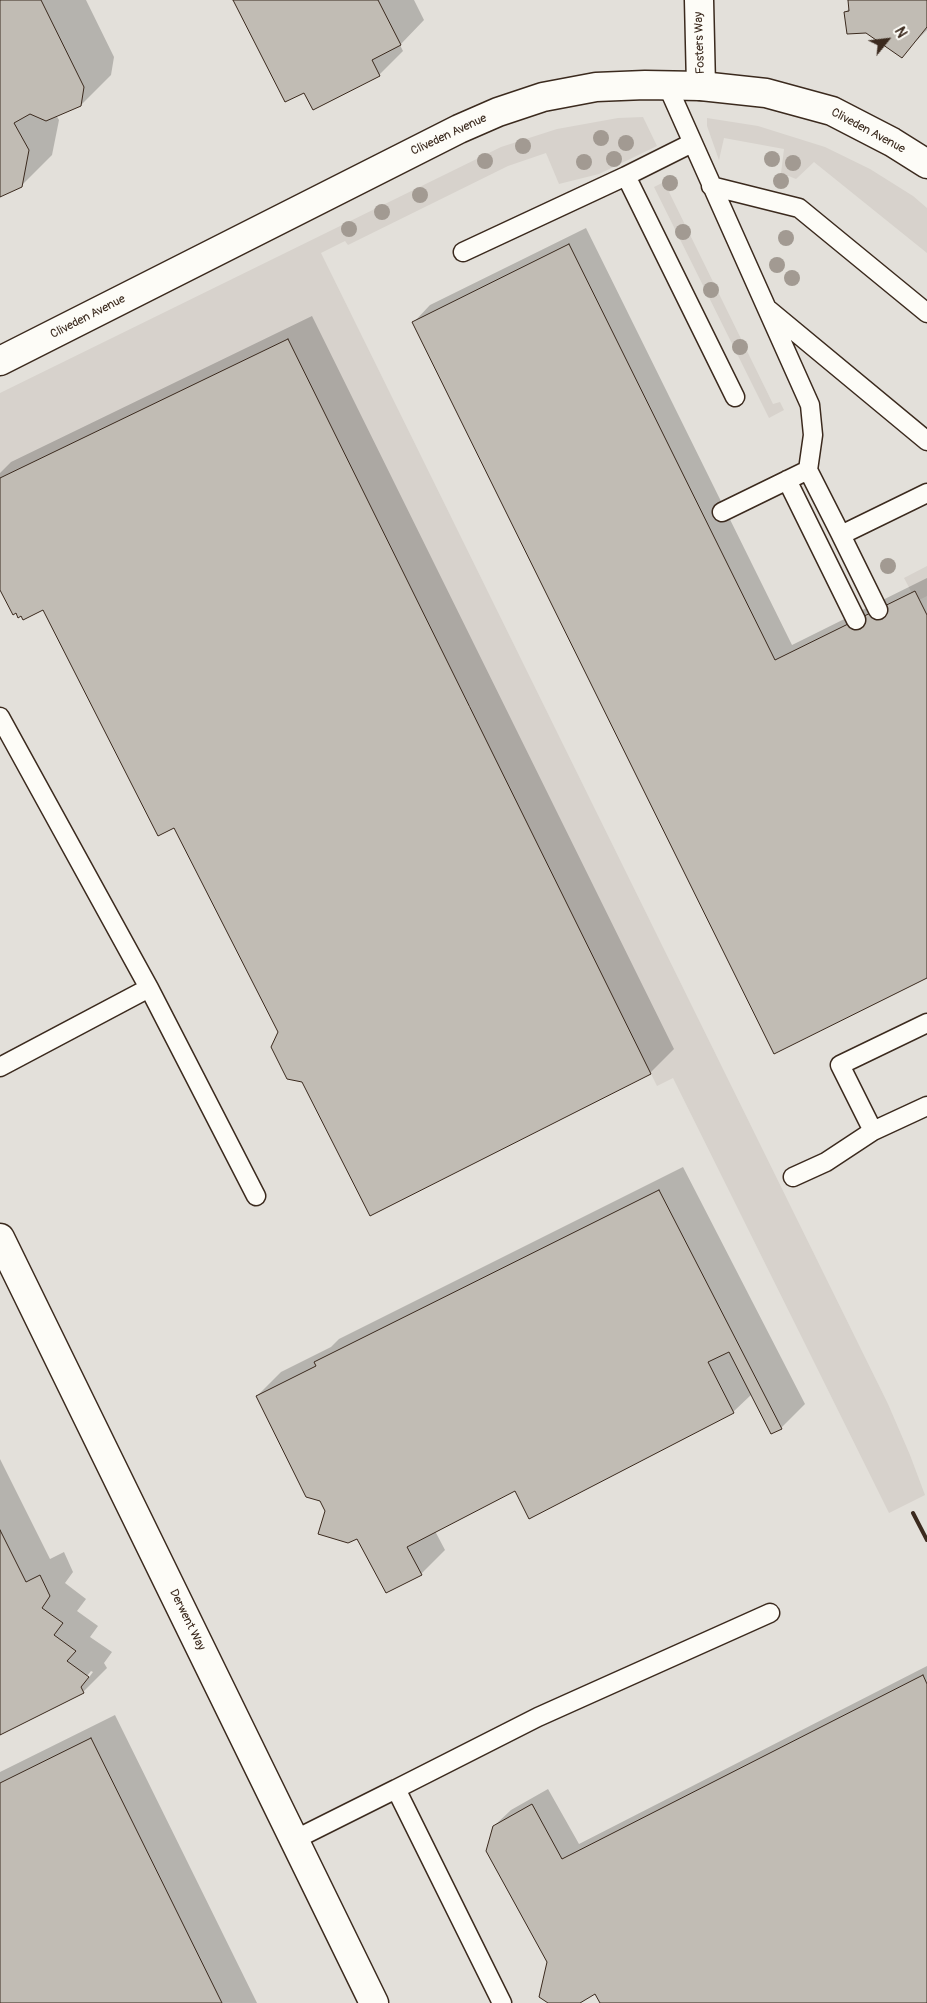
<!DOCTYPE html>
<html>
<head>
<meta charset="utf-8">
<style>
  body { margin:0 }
  #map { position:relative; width:927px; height:2003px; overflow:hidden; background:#f1efea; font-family:Pangolin,sans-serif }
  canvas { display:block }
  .north { position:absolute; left:862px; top:15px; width:50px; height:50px; -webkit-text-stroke:4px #fdfcf7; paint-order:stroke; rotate:61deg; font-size:14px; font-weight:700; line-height:20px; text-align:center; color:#3b2a1e }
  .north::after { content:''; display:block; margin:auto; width:18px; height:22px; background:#3b2a1e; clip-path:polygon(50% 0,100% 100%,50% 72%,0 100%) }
</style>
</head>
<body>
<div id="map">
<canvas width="927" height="2003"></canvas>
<div class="north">N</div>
</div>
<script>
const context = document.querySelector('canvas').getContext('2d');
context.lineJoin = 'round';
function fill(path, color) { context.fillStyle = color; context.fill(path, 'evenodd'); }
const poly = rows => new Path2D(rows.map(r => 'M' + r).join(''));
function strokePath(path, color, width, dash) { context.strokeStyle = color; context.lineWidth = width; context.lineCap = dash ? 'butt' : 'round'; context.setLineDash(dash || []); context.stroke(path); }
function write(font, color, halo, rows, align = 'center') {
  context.font = font + ' Pangolin,sans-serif'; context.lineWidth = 5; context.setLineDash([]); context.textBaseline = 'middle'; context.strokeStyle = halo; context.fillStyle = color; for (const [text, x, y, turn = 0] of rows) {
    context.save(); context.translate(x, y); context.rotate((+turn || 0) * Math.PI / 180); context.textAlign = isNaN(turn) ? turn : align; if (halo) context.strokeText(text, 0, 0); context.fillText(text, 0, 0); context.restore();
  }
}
const built = poly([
  [0,0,927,0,927,2003,0,2003]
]);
const green = poly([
  [643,117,657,146,599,174,559,184,546,153,508,166,348,245,345,241,321,253,888,1404,910,1455,925,1495,889,1513,673,1078,657,1086,288,339,0,478,0,393,501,147,557,129,618,118],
  [707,118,758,126,825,147,870,169,913,196,927,208,927,253,814,162,796,179,781,173,784,149,724,138,719,160,707,126],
  [672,178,678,186,669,192,773,404,780,402,784,410,769,418,654,187],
  [927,566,927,596,919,600,915,592,912,593,904,578]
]);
const shadow = poly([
  [0,0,86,0,114,57,111,75,81,105,56,115,59,120,52,155,21,186,0,196],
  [234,0,414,0,424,20,400,45,403,51,379,75,304,91],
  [849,0,927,0,927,30,901,56,845,12,850,8],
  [586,228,792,645,927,578,927,977,414,322,430,305],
  [312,316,674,1049,650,1073,371,1214,175,826,43,608,0,587,0,473,11,462],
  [683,1167,805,1404,781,1428,752,1394,733,1412,515,1489,435,1531,445,1550,421,1574,358,1537,326,1511,257,1396,281,1372,331,1347,339,1339],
  [0,1459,50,1559,64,1552,73,1572,65,1583,86,1599,77,1611,98,1626,90,1637,112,1652,104,1663,107,1668,83,1692,0,1733],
  [91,1671,93,1672,87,1680,84,1680],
  [927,1666,927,2003,601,2003,596,1992,578,2003,551,2003,549,1962,494,1826,511,1810,548,1789,579,1844],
  [115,1715,257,2003,0,2003,0,1772]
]);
const building = poly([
  [0,0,41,0,84,87,81,106,46,121,30,114,14,123,29,150,22,187,0,197,0,0],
  [233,0,378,0,401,45,372,60,380,76,313,110,304,93,285,102,233,0],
  [848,0,927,0,927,27,902,58,866,33,847,34,844,12,849,11,848,0],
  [569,244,775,660,915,591,927,615,927,978,774,1054,412,322,569,244],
  [288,339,651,1074,370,1216,302,1082,287,1079,271,1047,278,1032,174,828,158,836,43,610,23,620,21,616,18,618,16,613,13,615,0,590,0,478,288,339],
  [659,1190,782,1429,771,1434,729,1352,708,1362,734,1413,529,1519,515,1491,407,1547,422,1575,386,1593,357,1539,348,1543,318,1534,325,1511,320,1501,306,1497,256,1396,316,1366,314,1362,659,1190],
  [0,1530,26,1582,40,1575,50,1596,42,1608,63,1623,54,1635,76,1651,67,1661,89,1677,81,1687,84,1693,0,1735,0,1530],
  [923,1675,927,1684,927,2003,600,2003,595,1994,580,2003,548,2003,539,1997,547,1962,486,1851,493,1826,532,1804,562,1859,923,1675],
  [91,1738,222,2003,0,2003,0,1783,91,1738]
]);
const lane = poly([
  [667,85,810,405,813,435,808,470,722,512],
  [626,176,692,143],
  [711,186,799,208,927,313],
  [463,252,626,176,735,397],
  [769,310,927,441],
  [808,470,841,535,927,493],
  [787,480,856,620],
  [841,535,878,610],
  [0,717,149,988,256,1196],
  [927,1023,840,1065,873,1131,927,1106],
  [0,1067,149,988],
  [793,1177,826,1162,873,1131],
  [396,1789,538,1717,770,1613],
  [294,1840,396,1789,502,2003]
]);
const street = poly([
  [699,0,701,86]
]);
const secondary = poly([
  [0,361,459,129,498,112,543,97,596,87,645,85,701,86,766,93,832,111,892,142,927,164],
  [0,1238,374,2003]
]);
const rail = poly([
  [913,1513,927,1540]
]);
const trees = [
  [601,138],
  [626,143],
  [523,146],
  [614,159],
  [772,159],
  [485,161],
  [584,162],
  [793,163],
  [781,181],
  [670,183],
  [420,195],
  [382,212],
  [349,229],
  [683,232],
  [786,238],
  [777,265],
  [792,278],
  [711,290],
  [740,347],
  [888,566]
];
const streetNames = [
  ["Fosters Way",700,43,-92],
  ["Cliveden Avenue",868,131,28],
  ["Cliveden Avenue",449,135,-25],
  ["Cliveden Avenue",88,317,-27],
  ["Derwent Way",187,1620,64]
];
fill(built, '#e3e0da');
fill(green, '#d7d2cc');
fill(shadow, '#0003');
fill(building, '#c1bcb4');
strokePath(building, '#3b2a1e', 1);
strokePath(lane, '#3b2a1e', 21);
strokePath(street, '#3b2a1e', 31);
strokePath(secondary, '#3b2a1e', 31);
strokePath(lane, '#fdfcf7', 18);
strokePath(street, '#fdfcf7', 28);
strokePath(secondary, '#fdfcf7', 28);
strokePath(rail, '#3b2a1e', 4);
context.fillStyle = '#a29a92';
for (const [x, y] of trees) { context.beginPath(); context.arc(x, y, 8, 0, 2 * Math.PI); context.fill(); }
write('12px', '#3b2a1e', '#fdfcf7', streetNames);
</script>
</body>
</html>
